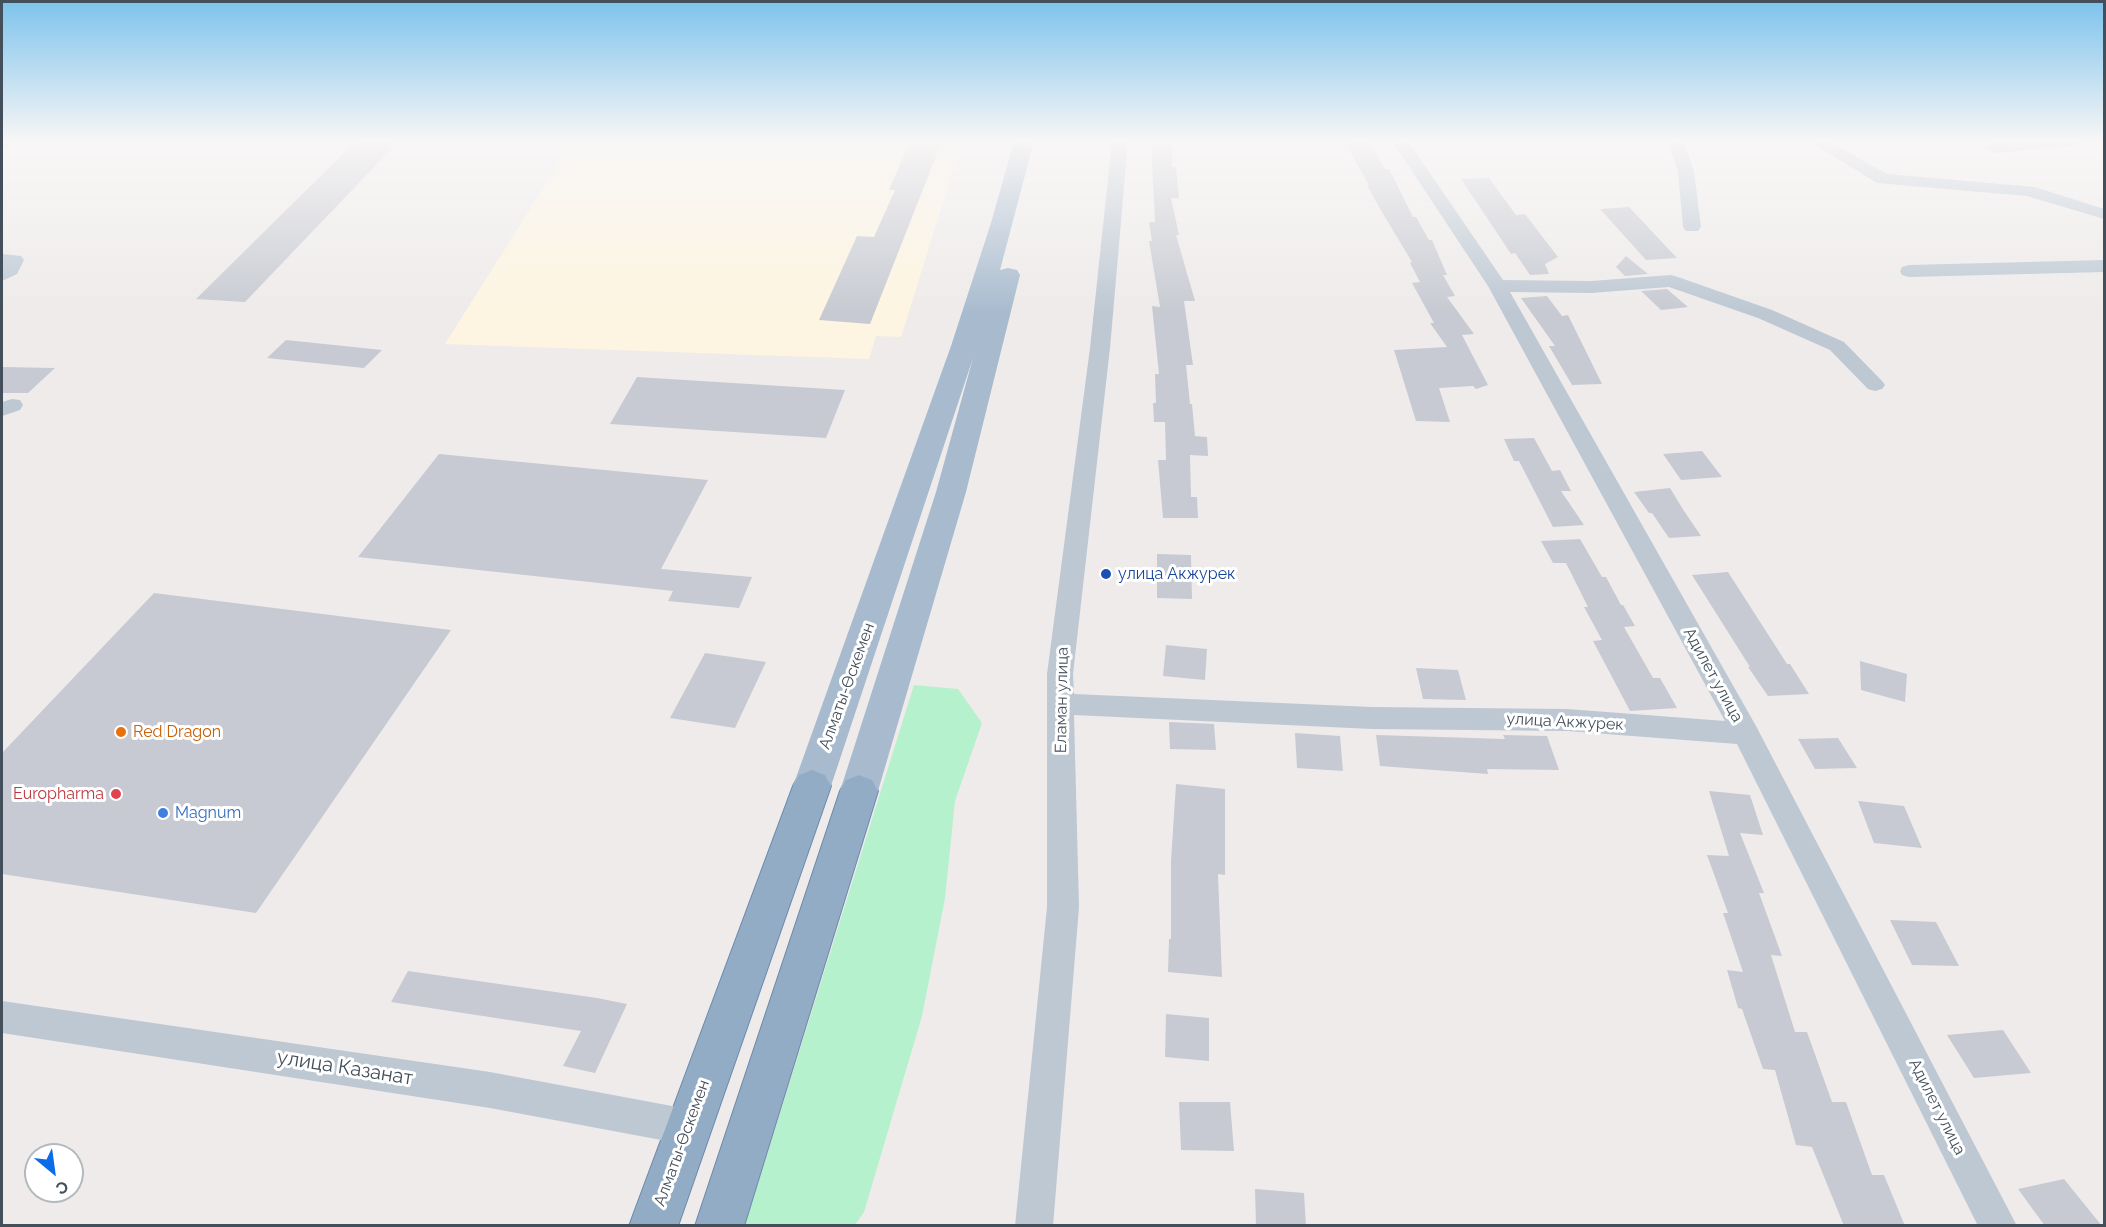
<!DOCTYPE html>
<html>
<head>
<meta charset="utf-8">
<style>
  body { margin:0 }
  #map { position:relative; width:2106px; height:1227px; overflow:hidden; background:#efebeb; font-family:Raleway,sans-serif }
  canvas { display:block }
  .frame { position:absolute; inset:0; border:3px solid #434f5a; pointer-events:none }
  .north { position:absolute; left:24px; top:1143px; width:60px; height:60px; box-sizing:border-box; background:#fff; border:2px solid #b4b9bd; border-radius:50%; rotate:151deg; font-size:16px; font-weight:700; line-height:24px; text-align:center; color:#434f5a }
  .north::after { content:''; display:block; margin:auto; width:21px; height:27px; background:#0b6ce9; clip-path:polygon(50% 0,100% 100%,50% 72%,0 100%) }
</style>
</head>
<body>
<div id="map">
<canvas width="2106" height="1227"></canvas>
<div class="frame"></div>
<div class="north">С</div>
</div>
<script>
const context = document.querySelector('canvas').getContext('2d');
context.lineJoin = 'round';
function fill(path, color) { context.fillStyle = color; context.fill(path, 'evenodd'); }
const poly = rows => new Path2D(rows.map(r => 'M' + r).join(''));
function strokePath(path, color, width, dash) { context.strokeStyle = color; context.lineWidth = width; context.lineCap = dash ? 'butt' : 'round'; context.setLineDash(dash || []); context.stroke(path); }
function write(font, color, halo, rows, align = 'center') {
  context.font = font + ' Raleway,sans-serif'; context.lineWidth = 6; context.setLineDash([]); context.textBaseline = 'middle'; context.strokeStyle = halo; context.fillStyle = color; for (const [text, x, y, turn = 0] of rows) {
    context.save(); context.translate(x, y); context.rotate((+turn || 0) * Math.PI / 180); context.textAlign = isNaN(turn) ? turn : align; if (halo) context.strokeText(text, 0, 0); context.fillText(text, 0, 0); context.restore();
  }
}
const commercial = poly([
  [573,141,962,141,901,337,876,336,869,359,445,344]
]);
const green = poly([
  [914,685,958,689,982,723,955,801,945,898,922,1016,864,1212,855,1225,745,1225]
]);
const building = poly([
  [356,141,399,141,245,302,196,299],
  [1344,141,1369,141,1385,169,1389,169,1413,217,1416,217,1429,240,1432,240,1447,275,1443,275,1455,296,1447,297,1474,334,1462,335,1488,385,1476,389,1473,386,1439,388,1450,422,1416,421,1394,350,1447,347,1430,323,1434,323,1412,283,1420,282,1410,263,1412,262,1379,207,1367,185,1369,185],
  [909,144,940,146,870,324,819,320,857,236,874,237,895,190,889,190],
  [1151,145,1172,145,1172,167,1176,167,1179,198,1171,198,1179,235,1176,235,1195,301,1184,301,1193,365,1186,365,1190,404,1192,404,1195,436,1207,437,1208,456,1190,455,1191,497,1197,497,1198,518,1163,518,1158,460,1166,460,1165,422,1154,422,1153,403,1156,403,1155,374,1159,374,1152,306,1160,307,1149,241,1152,241,1149,222,1155,222],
  [1489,178,1516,215,1525,214,1558,257,1545,264,1549,274,1530,275,1515,253,1511,254,1461,179],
  [1629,207,1677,258,1646,260,1600,209],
  [1626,256,1648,274,1625,276,1616,267],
  [1667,289,1688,307,1661,310,1641,291],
  [1547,296,1562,316,1568,315,1602,384,1572,385,1549,346,1555,346,1521,298],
  [286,340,382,350,364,368,267,358],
  [2,367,55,368,28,393,2,393],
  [637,377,845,390,826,438,610,424],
  [1534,438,1552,471,1560,470,1571,491,1561,491,1584,525,1553,527,1519,461,1514,461,1504,439],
  [1702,451,1722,477,1681,480,1663,454],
  [439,454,708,480,661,569,752,577,739,608,668,601,673,591,358,557],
  [1670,488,1684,511,1701,536,1669,538,1652,513,1649,513,1634,492],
  [1580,539,1602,577,1606,577,1621,605,1623,605,1635,626,1624,627,1653,678,1660,678,1677,708,1630,711,1593,641,1602,640,1584,607,1588,607,1566,563,1553,563,1541,541],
  [1157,554,1191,555,1192,599,1157,598],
  [1728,572,1787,664,1790,664,1809,694,1768,696,1748,667,1750,667,1692,575],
  [154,593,451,630,256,913,2,874,2,753],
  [1166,645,1207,649,1205,680,1163,676],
  [705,653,766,662,735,728,670,718],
  [1860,661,1907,674,1905,702,1861,690],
  [1416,668,1458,670,1466,700,1423,699],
  [1169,722,1214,724,1216,750,1170,749],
  [1295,733,1340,736,1343,771,1297,768],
  [1376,735,1505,739,1503,735,1547,736,1559,770,1487,769,1488,774,1380,766],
  [1838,738,1857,768,1815,769,1798,739],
  [1176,784,1225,789,1225,875,1218,874,1222,977,1168,972,1169,939,1171,939,1171,861],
  [1709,791,1750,795,1763,835,1740,833,1764,893,1759,893,1782,956,1771,955,1795,1032,1807,1032,1832,1102,1846,1102,1872,1175,1884,1175,1905,1226,1844,1226,1812,1147,1796,1145,1775,1070,1763,1069,1742,1009,1738,1008,1727,970,1743,972,1723,913,1728,913,1707,855,1729,856],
  [1858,801,1904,806,1922,848,1874,843],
  [1890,920,1936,922,1959,966,1912,965],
  [408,971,597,998,627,1004,595,1073,563,1066,581,1031,391,1002],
  [1166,1014,1209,1018,1209,1061,1165,1057],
  [2003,1030,2031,1073,1974,1078,1947,1035],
  [1179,1102,1230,1102,1234,1151,1181,1150],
  [2064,1179,2102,1226,2045,1226,2018,1189],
  [1255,1189,1304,1193,1306,1226,1256,1226]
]);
const minor = poly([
  [2,141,16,141,8,148,2,150,2,141],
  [1112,141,1128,141,1110,348,1073,674,1074,694,1372,707,1567,709,1725,721,1488,286,1392,141,1408,141,1503,280,1591,281,1671,275,1678,277,1772,310,1844,342,1882,381,1885,385,1882,389,1875,391,1868,389,1830,350,1758,318,1669,287,1591,293,1510,292,1756,726,2017,1226,1978,1226,1737,744,1567,731,1372,729,1074,715,1079,907,1053,1226,1015,1226,1047,907,1047,674,1090,348,1112,141],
  [1667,141,1683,141,1694,171,1701,227,1698,231,1686,231,1683,227,1678,171,1667,141],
  [1809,141,1829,141,1887,174,2035,187,2104,209,2104,219,2027,196,1877,183,1809,141],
  [2018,141,2084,141,2076,146,1993,153,1985,148,1993,143,2018,141],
  [2,254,21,256,24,260,17,274,2,281,2,254],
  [2104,260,2104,272,1909,277,1902,275,1900,271,1902,267,1909,265,2104,260],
  [12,399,20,400,23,405,20,410,2,416,2,402,12,399],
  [2,1001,490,1072,688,1109,701,1114,706,1127,701,1140,688,1145,490,1108,2,1033,2,1001]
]);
const primary = poly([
  [1014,141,1034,141,1000,270,1008,268,1017,270,1020,275,966,492,878,791,872,802,859,807,846,802,840,791,936,492,973,358,831,786,825,797,812,802,799,797,793,786,951,346,991,223,1014,141]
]);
const trunk = poly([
  [812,770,825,775,831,786,678,1226,629,1226,793,786,799,775,812,770],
  [859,775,872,780,878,791,744,1226,695,1226,840,791,846,780,859,775]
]);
const markers = [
  [1106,574,6,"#1a4fb4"],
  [121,732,6,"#e8710a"],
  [116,794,6,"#e0444e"],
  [163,813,6,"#3f7fe0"]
];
const transitNames = [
  ["улица Акжурек",1118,574]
];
const streetNames = [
  ["Адилет улица",1713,675,61],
  ["Алматы-Өскемен",847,686,-70],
  ["Еламан улица",1062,700,-89],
  ["улица Акжурек",1565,722,3],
  ["Адилет улица",1937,1107,63],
  ["Алматы-Өскемен",682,1143,-70]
];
const foodNames = [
  ["Red Dragon",133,732]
];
const healthNames = [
  ["Europharma",104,794]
];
const shopNames = [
  ["Magnum",175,813]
];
const nearStreetnames = [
  ["улица Казанат",345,1068,9]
];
fill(commercial, '#fdf5e1');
fill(green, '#b4f1cc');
fill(building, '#c7cad2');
strokePath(trunk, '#6a89ab', 2);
fill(minor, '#bdc8d3');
fill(primary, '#a8bbce');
fill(trunk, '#93acc6');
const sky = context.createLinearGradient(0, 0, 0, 313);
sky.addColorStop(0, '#7dc3ec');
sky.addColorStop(0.45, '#f8f6f6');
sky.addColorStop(1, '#f8f6f600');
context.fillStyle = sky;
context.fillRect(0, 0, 2106, 313);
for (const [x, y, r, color] of markers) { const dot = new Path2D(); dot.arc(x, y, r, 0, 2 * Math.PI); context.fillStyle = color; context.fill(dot); strokePath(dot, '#fff', 2); }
write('16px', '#164399', '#fff', transitNames, 'left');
write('16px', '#434f5a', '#fff', streetNames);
write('16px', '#c56008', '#fff', foodNames, 'left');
write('16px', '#be3a42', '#fff', healthNames, 'right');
write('16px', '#366cbe', '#fff', shopNames, 'left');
write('20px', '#434f5a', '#fff', nearStreetnames);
</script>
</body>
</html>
